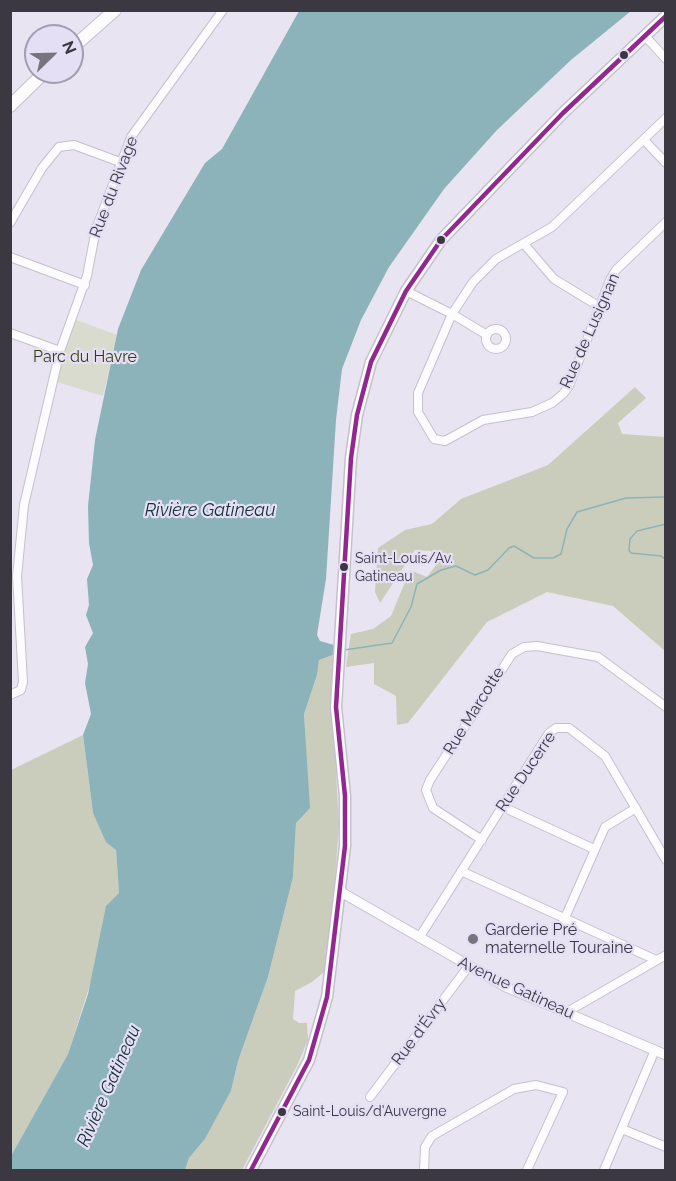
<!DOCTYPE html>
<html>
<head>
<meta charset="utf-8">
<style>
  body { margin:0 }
  #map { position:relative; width:676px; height:1181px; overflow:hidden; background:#e8e4f1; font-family:Raleway,sans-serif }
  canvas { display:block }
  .frame { position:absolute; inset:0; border:12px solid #3b3841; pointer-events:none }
  .north { position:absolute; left:24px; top:24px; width:60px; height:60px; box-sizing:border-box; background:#e5dff6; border:2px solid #a19cae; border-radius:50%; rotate:67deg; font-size:16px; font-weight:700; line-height:24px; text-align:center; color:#3b3841 }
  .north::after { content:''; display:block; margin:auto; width:21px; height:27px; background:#78747f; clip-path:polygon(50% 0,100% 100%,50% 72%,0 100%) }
</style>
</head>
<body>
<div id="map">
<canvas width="676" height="1181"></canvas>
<div class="frame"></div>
<div class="north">N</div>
</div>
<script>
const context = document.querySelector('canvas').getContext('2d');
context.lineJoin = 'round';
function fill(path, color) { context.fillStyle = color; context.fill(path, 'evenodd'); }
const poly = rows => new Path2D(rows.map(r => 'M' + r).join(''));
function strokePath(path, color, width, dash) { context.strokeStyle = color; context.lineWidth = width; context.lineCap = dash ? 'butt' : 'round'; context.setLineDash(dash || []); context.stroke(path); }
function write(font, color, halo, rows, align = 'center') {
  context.font = font + ' Raleway,sans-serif'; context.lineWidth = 4.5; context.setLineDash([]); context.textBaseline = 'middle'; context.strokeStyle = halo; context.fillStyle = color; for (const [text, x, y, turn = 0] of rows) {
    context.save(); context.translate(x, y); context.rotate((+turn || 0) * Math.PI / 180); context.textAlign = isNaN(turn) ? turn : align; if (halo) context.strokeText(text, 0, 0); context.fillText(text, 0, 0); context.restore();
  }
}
const green = poly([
  [71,318,117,335,103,396,54,381]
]);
const forest = poly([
  [635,387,646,398,618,423,622,434,665,437,665,651,613,606,547,592,487,622,408,723,397,725,396,696,374,684,374,663,346,667,351,634,373,629,391,616,410,570,427,577,439,561,431,551,415,550,380,603,375,592,378,548,405,530,432,524,461,499,548,465],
  [336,654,332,703,339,824,334,893,324,972,312,982,295,991,293,1019,299,1023,307,1023,308,1040,297,1066,242,1170,185,1170,189,1158,205,1139,231,1091,238,1061,268,977,293,876,296,823,306,747,304,713,317,675,319,660],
  [83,735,93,813,116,850,119,893,68,1054,11,1156,11,770]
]);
const water = poly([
  [299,11,631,11,571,60,497,130,444,189,389,267,361,320,342,369,336,420,326,579,317,635,320,641,334,645,334,651,333,655,319,660,317,675,304,714,310,808,296,823,293,877,268,977,238,1061,231,1091,205,1139,189,1158,185,1170,11,1170,11,1156,68,1054,88,994,106,906,119,893,116,850,106,842,93,813,83,735,91,714,85,683,88,664,85,647,93,633,86,615,89,605,87,579,93,565,89,543,88,506,95,440,118,329,141,270,205,163,222,149]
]);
const stream = poly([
  [666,524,637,531,630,539,629,550,631,553,661,556,666,560],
  [344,650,392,643,411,607,417,584,441,570,456,566,475,575,488,570,509,548,514,546,534,558,553,558,561,554,567,529,577,512,626,498,666,497]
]);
const minor = poly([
  [645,36,666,59],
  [666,118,552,227,496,259,473,282,452,314,418,393,418,412,434,439,445,441,483,420,532,412,552,403,563,394,569,386,610,280,616,270,666,222],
  [644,140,666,163],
  [10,223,42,168,59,147,74,145,120,162],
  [524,244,554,279,600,307],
  [10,257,85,285],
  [406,291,452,314,487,335],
  '486 339a10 10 0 1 1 20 0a10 10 0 1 1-20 0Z',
  [10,333,60,351],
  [10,695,21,690,23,682,17,576,24,505,60,351,87,276,96,229,131,137,223,10],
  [503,807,594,849],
  [482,840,433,808,426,790,430,780,512,654,524,647,537,646,598,657,666,707],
  [461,871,656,960],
  [564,920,605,827,636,808],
  [419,938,549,733,556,728,569,728,605,756,666,860],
  [567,1012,666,955],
  [370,1097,468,967],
  [622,1129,666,1147],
  [424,1170,425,1147,432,1136,514,1089,536,1085,563,1092,527,1170],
  [604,1170,655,1050]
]);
const tertiary = poly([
  [341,892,506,987,666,1055]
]);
const secondary = poly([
  [251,1170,309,1060,327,997,345,846,345,796,336,707,351,458,357,415,371,362,406,291,441,240,563,113,666,16]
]);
const primary = poly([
  [72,48,115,10],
  [10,106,45,72]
]);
const bus1 = poly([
  [251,1170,309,1060,327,997,345,846,345,796,336,707,351,458,357,415,371,362,406,291,441,240,563,113,666,16]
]);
const markers = [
  [624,55,5,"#3b3841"],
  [441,240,5,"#3b3841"],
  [344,567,5,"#3b3841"],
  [473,939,6,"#78747f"],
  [282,1112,5,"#3b3841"]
];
const busNames = [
  ["Saint-Louis/Av.",355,559],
  ["Gatineau",355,577],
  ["Saint-Louis/d'Auvergne",293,1112]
];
const streetNames = [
  ["Rue du Rivage",114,187,-69],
  ["Rue de Lusignan",590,331,-66],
  ["Rue Marcotte",474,711,-58],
  ["Rue Ducerre",526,772,-56],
  ["Avenue Gatineau",516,988,25],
  ["Rue d'Évry",419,1032,-53]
];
const parkNames = [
  ["Parc du Havre",85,357]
];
const poiNames = [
  ["Garderie Pré",485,930],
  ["maternelle Touraine",485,948]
];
const waterNames = [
  ["Rivière Gatineau",210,511],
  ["Rivière Gatineau",109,1086,-66]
];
fill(green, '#d9dbce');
fill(forest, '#cbcdbc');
fill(water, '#8db3ba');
strokePath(stream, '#8db3ba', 1.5);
strokePath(minor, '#c4c1cb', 10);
strokePath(tertiary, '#c4c1cb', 11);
strokePath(secondary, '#c4c1cb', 13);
strokePath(primary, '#c4c1cb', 14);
strokePath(minor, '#fcfbfd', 8);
strokePath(tertiary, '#fcfbfd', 9);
strokePath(secondary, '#fcfbfd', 10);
strokePath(primary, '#fcfbfd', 12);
strokePath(bus1, '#922790', 4.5);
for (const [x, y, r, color] of markers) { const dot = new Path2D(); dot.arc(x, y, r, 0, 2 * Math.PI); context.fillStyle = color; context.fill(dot); strokePath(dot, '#e5dff6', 2); }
write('14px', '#3b3841', '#e5dff6', busNames, 'left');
write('16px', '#3b3841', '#e5dff6', streetNames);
write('16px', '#373c08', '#e5dff6', parkNames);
write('16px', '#3b3841', '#e5dff6', poiNames, 'left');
write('italic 18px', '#133133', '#e5dff6', waterNames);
</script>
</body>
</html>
